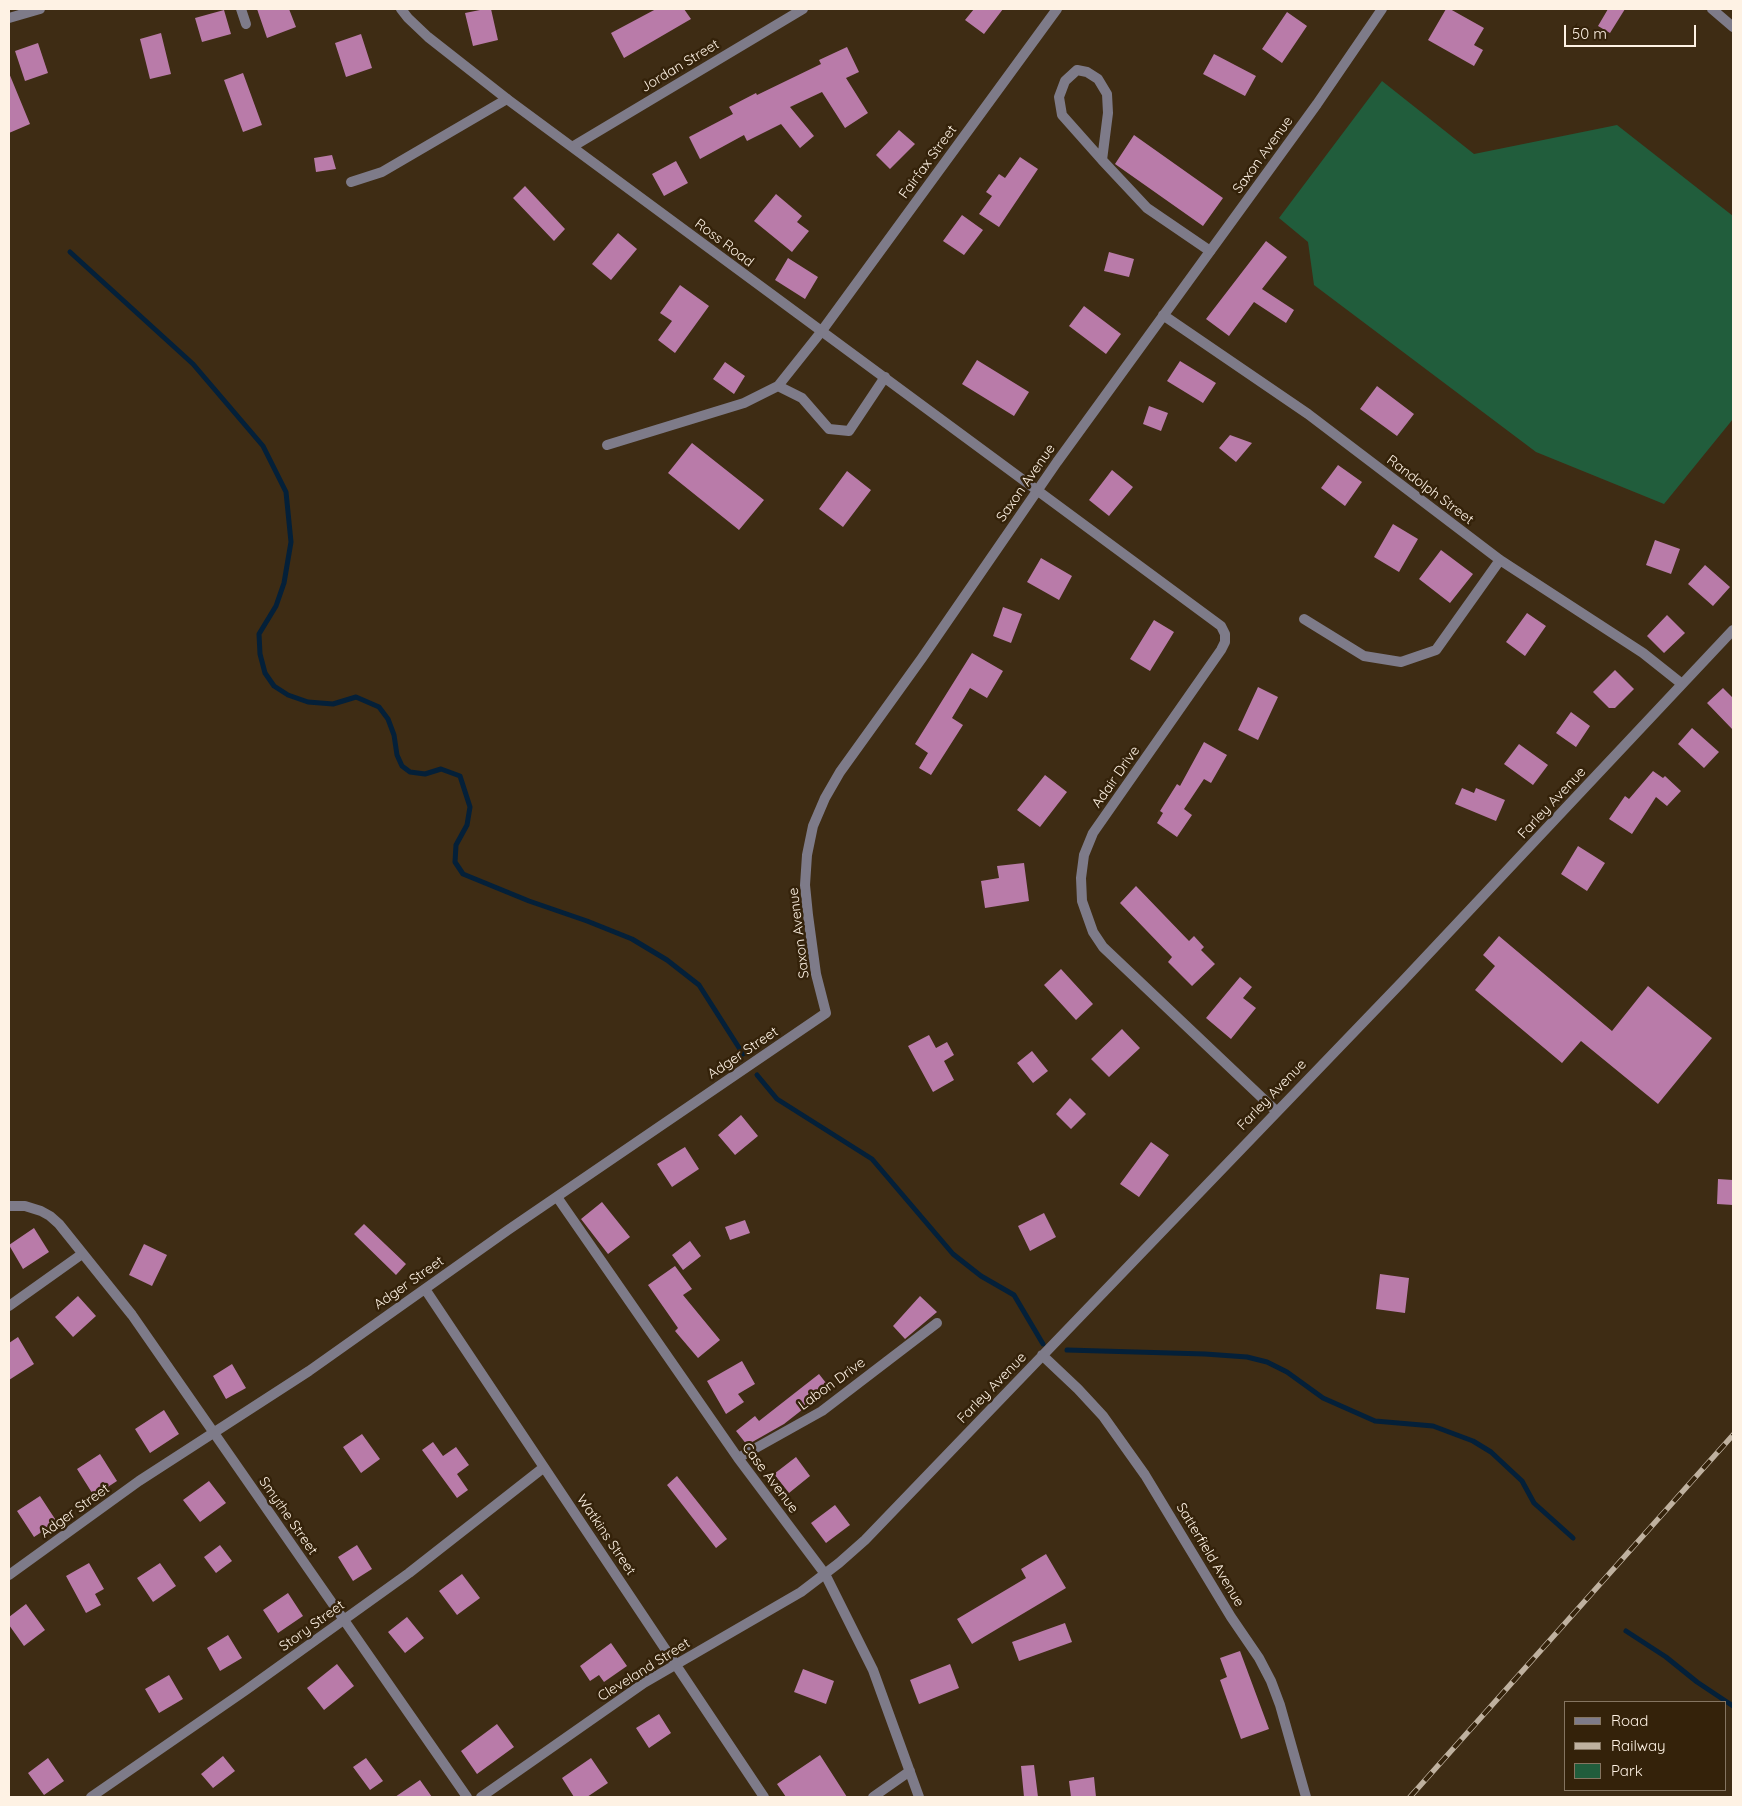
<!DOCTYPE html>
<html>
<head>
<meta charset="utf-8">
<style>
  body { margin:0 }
  #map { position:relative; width:1742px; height:1806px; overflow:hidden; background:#3e2c14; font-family:Quicksand,sans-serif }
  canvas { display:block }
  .frame { position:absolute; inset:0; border:10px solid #fef2e4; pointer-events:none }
  .legend { position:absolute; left:1564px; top:1701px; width:162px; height:90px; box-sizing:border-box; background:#34220a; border:1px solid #857561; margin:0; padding:6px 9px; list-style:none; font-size:15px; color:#fef2e4 }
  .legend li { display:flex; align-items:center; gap:10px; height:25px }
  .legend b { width:25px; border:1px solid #857561 }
  .scale { position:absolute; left:1564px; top:25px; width:132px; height:22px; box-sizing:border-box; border:2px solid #fef2e4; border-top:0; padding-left:6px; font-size:15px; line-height:18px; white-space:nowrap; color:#fef2e4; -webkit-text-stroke:4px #34220a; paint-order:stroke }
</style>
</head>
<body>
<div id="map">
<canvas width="1742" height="1806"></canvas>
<div class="frame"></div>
<ul class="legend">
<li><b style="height:6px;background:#7e7b89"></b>Road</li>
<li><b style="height:6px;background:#bfb19f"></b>Railway</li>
<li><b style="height:14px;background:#215d3c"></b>Park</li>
</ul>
<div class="scale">50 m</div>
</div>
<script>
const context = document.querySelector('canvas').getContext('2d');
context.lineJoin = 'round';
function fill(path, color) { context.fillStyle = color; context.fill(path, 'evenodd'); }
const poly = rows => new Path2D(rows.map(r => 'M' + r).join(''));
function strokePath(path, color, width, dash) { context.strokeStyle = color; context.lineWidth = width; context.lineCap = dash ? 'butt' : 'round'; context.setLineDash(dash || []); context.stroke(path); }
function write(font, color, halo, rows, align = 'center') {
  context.font = font + ' Quicksand,sans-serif'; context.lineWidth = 5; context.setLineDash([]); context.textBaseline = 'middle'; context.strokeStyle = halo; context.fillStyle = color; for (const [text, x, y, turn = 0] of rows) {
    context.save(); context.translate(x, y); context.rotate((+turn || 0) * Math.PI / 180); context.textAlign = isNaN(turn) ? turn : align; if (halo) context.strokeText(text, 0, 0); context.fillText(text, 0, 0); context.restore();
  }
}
const green = poly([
  [1382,81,1474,154,1617,125,1733,216,1733,419,1664,504,1536,452,1314,285,1308,242,1279,218]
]);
const stream = poly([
  [70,252,193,364,263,446,286,492,291,542,284,583,276,606,259,634,260,654,265,673,274,686,288,695,308,702,333,704,356,697,379,707,388,719,394,735,397,755,402,766,410,772,425,774,441,769,460,776,470,807,467,825,456,845,455,862,463,874,529,901,587,921,632,939,667,960,699,985,743,1054],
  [757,1075,777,1099,872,1159,953,1254,981,1276,1014,1295,1043,1344],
  [1067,1350,1205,1354,1247,1357,1267,1362,1287,1372,1323,1398,1375,1421,1433,1426,1473,1441,1491,1452,1522,1481,1534,1503,1573,1538],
  [1626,1631,1666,1657,1697,1682,1733,1706]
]);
const building = poly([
  [257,9,289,9,296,27,267,38],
  [485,9,491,9,498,40,473,46,465,13],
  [656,9,684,9,691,19,624,58,611,33],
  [974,9,1003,9,984,34,965,20],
  [1446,9,1450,9,1484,28,1474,45,1483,50,1474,66,1428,40],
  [1608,9,1625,9,1610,33,1598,26],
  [224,10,231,34,202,42,195,18],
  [1287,12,1307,26,1282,63,1262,49],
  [161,33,171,74,150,79,140,39],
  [361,34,372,68,346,77,335,43],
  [38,43,48,73,25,81,15,51],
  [847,47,859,72,846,78,868,113,845,128,822,92,790,107,814,136,800,148,781,124,747,141,744,135,700,159,689,137,733,114,729,107,756,93,757,95,821,64,819,60],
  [1214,54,1256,76,1245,96,1203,74],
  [9,73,30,124,9,133],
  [243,73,262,125,243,132,224,80],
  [899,130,915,144,890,169,876,155],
  [1134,135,1223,198,1203,226,1115,164],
  [332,155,336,169,316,172,314,158],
  [1020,157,1038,169,999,227,979,214,992,196,986,192,999,174,1005,178],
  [676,161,688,183,664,196,652,174],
  [525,186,565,229,554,241,513,198],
  [776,194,802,216,797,222,809,231,792,252,754,221],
  [962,215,983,230,964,255,943,241],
  [618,233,637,249,611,280,592,264],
  [1266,241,1287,257,1262,289,1294,310,1286,323,1254,302,1229,336,1206,319],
  [1109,252,1134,259,1129,277,1104,271],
  [788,258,818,277,805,299,775,280],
  [680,285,709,306,675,353,658,340,672,321,660,313],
  [1084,306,1121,334,1106,354,1069,326],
  [977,360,1029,392,1014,416,962,384],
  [1180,361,1216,383,1203,403,1167,381],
  [725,362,745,376,734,394,713,379],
  [1377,386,1414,414,1397,436,1360,409],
  [1149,406,1168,413,1161,431,1143,424],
  [1230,435,1252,443,1236,462,1219,448],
  [692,443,764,500,739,530,668,473],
  [1338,465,1362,482,1345,506,1321,488],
  [1112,470,1133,487,1109,516,1089,500],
  [847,471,871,490,843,527,819,509],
  [1393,524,1418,539,1399,572,1374,557],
  [1655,540,1680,549,1671,574,1646,565],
  [1441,550,1473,574,1450,603,1419,579],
  [1041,558,1072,576,1059,600,1027,582],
  [1705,565,1730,587,1713,606,1688,584],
  [1003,607,1022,614,1011,643,993,636],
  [1527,613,1546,626,1525,656,1506,642],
  [1667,615,1685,633,1664,653,1647,636],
  [1154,620,1174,632,1150,671,1130,659],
  [972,653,1003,671,987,698,970,688,952,718,963,725,931,775,919,768,928,753,915,744],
  [1615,670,1634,689,1615,708,1609,708,1593,692],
  [1258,687,1278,697,1258,740,1238,730],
  [1723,688,1733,698,1733,730,1707,703],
  [1571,712,1590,726,1576,747,1556,733],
  [1692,728,1719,752,1704,768,1678,744],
  [1204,742,1227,755,1211,783,1204,779,1184,809,1192,815,1177,837,1157,823,1163,813,1160,811,1177,784,1180,786],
  [1519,744,1548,765,1533,785,1504,764],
  [1653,771,1663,778,1665,776,1681,791,1667,806,1656,797,1632,834,1609,819,1625,796,1629,799],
  [1045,775,1067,792,1040,827,1017,810],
  [1462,788,1474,793,1476,788,1505,800,1496,821,1455,804],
  [1578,846,1605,863,1587,891,1561,874],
  [1024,863,1029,901,985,908,981,881,999,878,997,866],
  [1136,886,1189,941,1194,936,1204,947,1201,950,1215,964,1192,986,1168,962,1172,957,1120,903],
  [1499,936,1612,1031,1648,986,1712,1038,1658,1104,1581,1041,1562,1063,1475,990,1495,966,1483,955],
  [1061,969,1093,1004,1076,1020,1044,985],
  [1240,977,1252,987,1243,998,1256,1008,1231,1039,1206,1018],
  [1122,1029,1140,1048,1109,1077,1091,1059],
  [929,1035,936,1048,947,1042,954,1055,944,1061,954,1080,933,1092,908,1046],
  [1032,1051,1048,1071,1033,1083,1017,1063],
  [1070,1098,1086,1114,1071,1129,1056,1114],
  [741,1115,758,1136,735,1155,718,1135],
  [1151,1142,1169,1155,1139,1197,1120,1184],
  [685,1147,699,1169,672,1187,657,1164],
  [1718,1179,1733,1180,1733,1205,1717,1204],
  [602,1202,630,1237,608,1254,581,1219],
  [1044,1213,1056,1237,1030,1251,1018,1226],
  [745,1220,750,1233,730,1240,725,1227],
  [364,1224,406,1264,396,1275,354,1234],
  [34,1228,49,1252,23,1269,9,1245],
  [690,1241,701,1256,683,1270,672,1255],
  [144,1244,167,1255,152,1286,129,1275],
  [675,1266,692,1289,683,1295,720,1340,698,1358,675,1331,678,1328,648,1285],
  [1380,1274,1409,1278,1405,1313,1376,1309],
  [78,1296,96,1316,73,1337,55,1317],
  [920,1296,937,1312,905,1339,893,1326],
  [18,1337,34,1364,9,1380,9,1343],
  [742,1361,755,1384,738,1394,744,1402,726,1414,707,1381],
  [232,1364,246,1388,226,1399,213,1376],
  [819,1374,830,1388,784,1424,747,1445,736,1431,755,1416,759,1421],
  [164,1410,179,1434,150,1453,135,1429],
  [362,1434,380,1459,361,1473,343,1447],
  [433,1442,443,1456,456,1447,469,1465,457,1474,468,1490,457,1498,422,1450],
  [100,1454,117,1481,94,1496,77,1469],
  [796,1457,810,1476,789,1493,774,1474],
  [677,1476,727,1539,716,1548,667,1485],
  [209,1481,226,1503,200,1522,183,1500],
  [40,1496,57,1522,34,1537,17,1511],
  [835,1505,850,1525,826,1543,811,1523],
  [220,1545,232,1561,216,1573,204,1557],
  [357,1545,372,1569,353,1581,338,1557],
  [1046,1554,1066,1588,972,1644,957,1619,1026,1578,1021,1569],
  [89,1563,104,1589,95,1594,101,1605,86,1613,66,1576],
  [160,1563,176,1586,153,1602,137,1578],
  [462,1574,480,1598,457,1615,439,1591],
  [288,1593,303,1616,278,1633,263,1610],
  [26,1604,45,1630,24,1646,9,1625,9,1617],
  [407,1617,424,1638,405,1653,388,1632],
  [1065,1623,1072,1642,1019,1661,1012,1642],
  [228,1635,242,1658,220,1671,207,1648],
  [611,1643,627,1666,604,1682,599,1675,590,1681,580,1666],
  [1240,1651,1269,1729,1241,1739,1220,1680,1227,1677,1220,1658],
  [337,1664,354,1686,324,1710,307,1688],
  [950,1664,959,1688,919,1704,910,1680],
  [803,1669,834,1681,826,1704,794,1692],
  [169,1675,183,1699,159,1713,145,1689],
  [659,1714,671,1733,649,1748,636,1728],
  [497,1724,514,1747,477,1774,461,1751],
  [820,1755,847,1797,786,1797,777,1784],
  [223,1756,235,1771,213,1788,201,1774],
  [48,1758,64,1781,44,1795,28,1773],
  [366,1758,383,1781,370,1790,353,1767],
  [591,1758,608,1783,587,1797,574,1797,562,1778],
  [1034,1765,1038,1797,1024,1797,1021,1766],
  [1094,1777,1096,1797,1071,1797,1069,1781],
  [420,1780,432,1797,395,1797]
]);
const service = poly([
  [241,9,246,24],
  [1102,160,1108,113,1107,94,1098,79,1087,72,1077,70,1065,81,1059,97,1062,115,1102,160,1147,208,1210,251],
  [351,182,382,172,507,99],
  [778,386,821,332],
  [607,445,744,403,778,386,802,398,829,429,849,431,885,377]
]);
const minor = poly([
  [401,9,408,18,428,37,507,99,1221,626,1225,634,1225,642,1221,650,1093,833,1084,855,1081,878,1082,901,1093,932,1103,947,1276,1111],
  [1712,9,1733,27],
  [9,18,40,9],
  [572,147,803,9],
  [1163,315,1308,414,1500,560,1643,653,1682,684],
  [821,332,1057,9],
  [1304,619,1364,656,1401,662,1436,650,1500,560],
  [557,1197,738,1458,825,1574,873,1670,919,1797],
  [9,1206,25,1206,41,1211,50,1216,59,1224,132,1315,467,1797],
  [425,1289,764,1797],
  [9,1306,82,1254],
  [1042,1355,1078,1389,1103,1416,1145,1475,1231,1617,1259,1658,1271,1681,1280,1705,1306,1797],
  [738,1458,822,1411,937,1323],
  [9,1575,139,1481,309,1371,508,1230,826,1013,816,974,808,915,805,885,807,855,813,826,825,798,840,772,922,658,1057,462,1317,104,1382,9],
  [91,1797,246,1690,409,1573,543,1468],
  [481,1797,644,1683,801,1592,839,1563,865,1540,1402,982,1733,630],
  [873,1797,910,1771]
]);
const rail = poly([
  [1410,1797,1733,1435]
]);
const streetNames = [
  ["Jordan Street",680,66,-31],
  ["Saxon Avenue",1263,155,-54],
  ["Fairfax Street",928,162,-54],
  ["Ross Road",724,243,37],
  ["Saxon Avenue",1026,483,-55],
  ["Randolph Street",1430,490,37],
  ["Adair Drive",1116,777,-55],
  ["Farley Avenue",1552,803,-47],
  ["Saxon Avenue",799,933,-97],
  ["Adger Street",743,1053,-34],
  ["Farley Avenue",1272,1095,-46],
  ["Adger Street",409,1283,-35],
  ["Labon Drive",832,1384,-36],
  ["Farley Avenue",992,1388,-46],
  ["Case Avenue",770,1478,53],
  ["Adger Street",75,1511,-36],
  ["Smythe Street",288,1516,55],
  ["Watkins Street",606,1535,56],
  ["Satterfield Avenue",1210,1555,59],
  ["Story Street",312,1626,-36],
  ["Cleveland Street",644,1670,-32]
];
fill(green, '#215d3c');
strokePath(stream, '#042039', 5);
fill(building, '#b97ba9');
strokePath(service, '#7e7b89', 10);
strokePath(minor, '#7e7b89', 10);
strokePath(rail, '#bfb19f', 5.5);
strokePath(rail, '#34220a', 4, [11]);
write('14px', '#fef2e4', '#34220a', streetNames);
</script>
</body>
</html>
